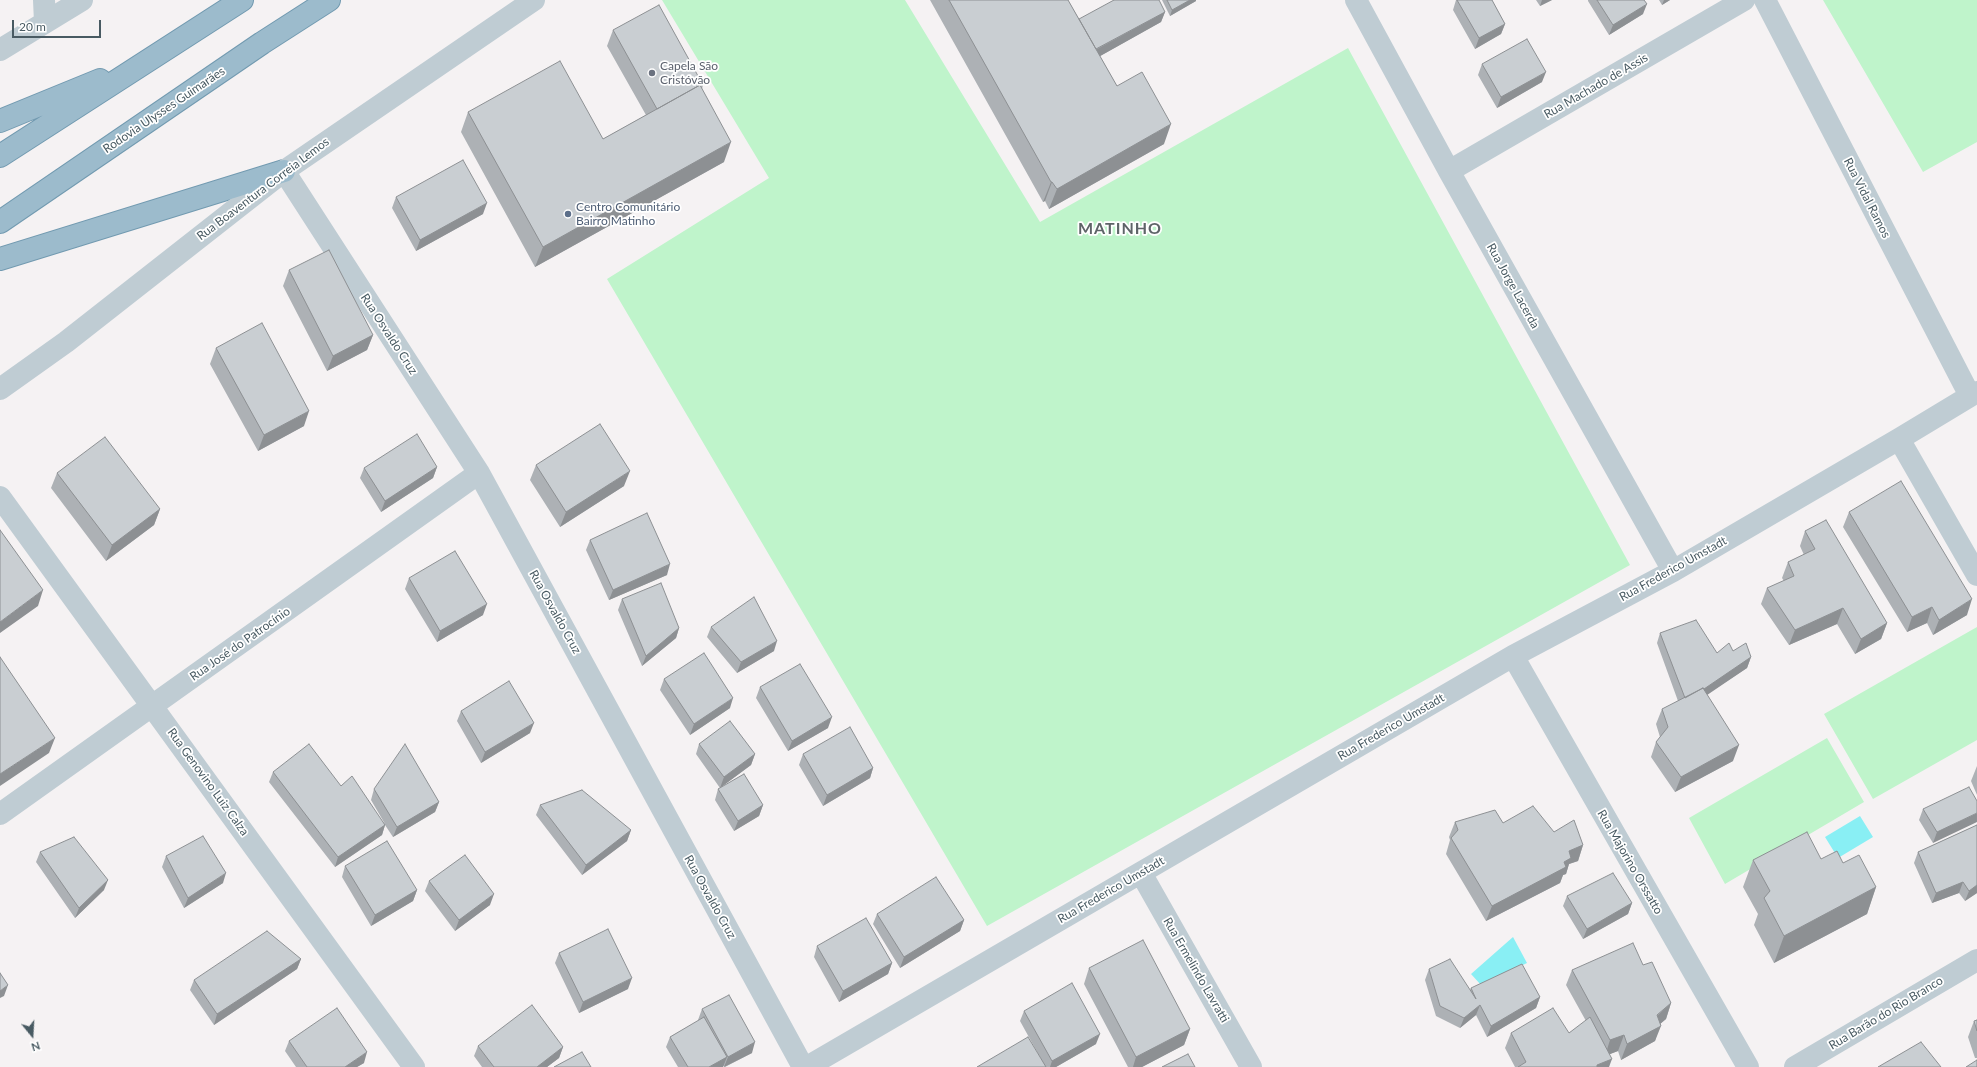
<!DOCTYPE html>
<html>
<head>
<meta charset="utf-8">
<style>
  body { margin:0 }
  #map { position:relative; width:1977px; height:1067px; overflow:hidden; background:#f5f2f3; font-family:Lato,sans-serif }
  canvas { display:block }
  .north { position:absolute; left:12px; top:1015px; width:40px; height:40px; -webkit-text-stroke:3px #fff; paint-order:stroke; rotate:162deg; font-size:11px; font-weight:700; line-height:16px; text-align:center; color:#485a62 }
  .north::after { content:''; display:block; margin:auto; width:14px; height:18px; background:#485a62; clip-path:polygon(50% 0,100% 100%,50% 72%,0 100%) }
  .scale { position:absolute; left:12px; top:20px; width:89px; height:18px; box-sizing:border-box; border:2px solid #485a62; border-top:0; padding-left:5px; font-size:12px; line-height:14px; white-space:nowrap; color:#485a62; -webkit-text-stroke:3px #fff; paint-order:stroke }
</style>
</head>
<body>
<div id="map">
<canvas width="1977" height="1067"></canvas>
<div class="north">N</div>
<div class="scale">20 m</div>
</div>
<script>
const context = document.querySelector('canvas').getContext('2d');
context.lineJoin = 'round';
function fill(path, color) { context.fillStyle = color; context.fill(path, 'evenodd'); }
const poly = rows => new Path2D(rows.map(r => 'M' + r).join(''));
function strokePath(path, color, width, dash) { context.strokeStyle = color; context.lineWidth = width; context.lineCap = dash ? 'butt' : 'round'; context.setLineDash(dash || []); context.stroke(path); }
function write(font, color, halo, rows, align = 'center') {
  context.font = font + ' Lato,sans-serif'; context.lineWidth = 3.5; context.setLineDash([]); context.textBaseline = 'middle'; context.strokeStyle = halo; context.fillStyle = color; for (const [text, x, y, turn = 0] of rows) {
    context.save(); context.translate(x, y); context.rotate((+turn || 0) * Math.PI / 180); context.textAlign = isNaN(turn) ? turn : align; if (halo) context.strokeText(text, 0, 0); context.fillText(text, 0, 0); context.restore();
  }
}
const green = poly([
  [662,0,905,0,1040,222,1348,48,1630,565,987,926,607,279,769,178],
  [1823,0,1977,0,1977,142,1923,172],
  [1977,627,1977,740,1873,799,1824,714],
  [1827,738,1864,802,1725,884,1689,818]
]);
const water = poly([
  [1860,816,1873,837,1838,858,1825,837],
  [1513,937,1527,963,1481,985,1471,974]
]);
const minor = poly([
  [1356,0,1449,171,1673,571],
  [1765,0,1970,396],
  [284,171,479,473,803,1067],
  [1449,171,1744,0],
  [1899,439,1977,575],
  [0,497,414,1067],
  [1513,656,1748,1067],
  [0,814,479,473],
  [1141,873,1251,1067],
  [807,1067,1513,656,1673,571,1899,439,1977,392],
  [1795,1067,1977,960]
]);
const tertiary = poly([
  [44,0,45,22],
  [0,50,82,0],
  [0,389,66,342,284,171,534,0]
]);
const trunk = poly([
  [0,121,100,80],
  [0,156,242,0],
  [0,222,262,43,329,0],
  [0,259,284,171]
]);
const wall = poly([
  [930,0,1068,0,1079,19,1165,12,1161,22,1100,56,1117,86,1164,144,1049,209,1045,201,1043,202],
  [1162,0,1196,0,1196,1,1170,16],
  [1456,0,1492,0,1505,24,1501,34,1475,49,1453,10],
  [1536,0,1552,0,1540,6],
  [1588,0,1644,0,1643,14,1609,35,1588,1],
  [1659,0,1670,0,1662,5],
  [613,30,703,85,702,89,724,162,535,267,461,132,468,112,603,139,646,115,607,46],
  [1482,64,1542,82,1497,108,1478,75],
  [396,197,483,214,416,251,392,208],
  [289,270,373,335,367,350,327,371,283,286],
  [216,348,304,426,258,451,210,364],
  [536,465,624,486,560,527,530,480],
  [437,467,433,478,381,512,360,478,364,468],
  [57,473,160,509,154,525,106,561,51,488],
  [1849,512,1967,615,1933,635,1927,623,1907,632,1843,527],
  [1805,531,1887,623,1881,639,1855,654,1837,624,1789,645,1761,604,1767,588,1784,581,1782,578,1788,562,1804,555,1800,546],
  [590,540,667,575,609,600,586,550],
  [409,578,483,615,437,642,405,589],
  [622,599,679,628,676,638,642,666,618,610],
  [711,627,774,651,737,673,707,637],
  [1660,633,1717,653,1733,651,1751,657,1747,668,1707,694,1733,761,1675,792,1651,757,1656,742,1660,737,1656,724,1662,709,1678,701,1657,643],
  [664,679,730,708,690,735,660,690],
  [760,687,828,728,788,751,756,698],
  [461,711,530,733,481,763,457,721],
  [699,744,755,754,751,765,720,788,696,754],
  [803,754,873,768,870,778,823,806,799,765],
  [1977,766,1977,795,1971,781],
  [273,772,341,786,385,824,371,800,374,789,439,802,435,812,393,837,385,825,382,835,335,867,269,782],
  [718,789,763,805,759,816,734,831,715,800],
  [1977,801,1933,843,1919,820,1923,809],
  [540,805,631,830,627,841,582,875,536,815],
  [1455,822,1503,823,1554,832,1583,845,1578,861,1569,864,1566,874,1563,875,1560,883,1486,921,1446,854,1450,840,1449,837],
  [1977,825,1977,893,1965,901,1959,893,1932,903,1914,863,1918,852],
  [40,852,104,890,75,918,36,862],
  [166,856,223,883,184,908,162,867],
  [1753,860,1843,863,1876,887,1867,914,1774,963,1754,925,1758,914,1743,887],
  [345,866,417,890,413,901,371,926,342,877],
  [429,881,490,905,455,931,425,891],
  [1567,896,1632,903,1628,914,1583,939,1563,906],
  [877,914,964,920,960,931,900,968,873,924],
  [817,946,892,963,888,974,839,1002,814,957],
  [559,953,628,989,579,1013,555,963],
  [301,959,297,969,214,1025,190,990,194,980],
  [1643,965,1671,1003,1666,1019,1660,1024,1655,1041,1621,1060,1618,1051,1610,1054,1609,1067,1515,1067,1505,1048,1511,1033,1569,1033,1586,1021,1566,985,1572,970],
  [1089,968,1190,1029,1184,1045,1142,1067,1128,1067,1084,984],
  [1429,969,1470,990,1471,988,1540,997,1536,1008,1487,1037,1476,1015,1460,1028,1436,1016,1425,980],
  [702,1009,752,1053,725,1067,723,1066,723,1067,678,1067,666,1047,670,1037,698,1021,698,1020],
  [1024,1011,1096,1044,1056,1067,977,1067,1041,1059,1020,1021],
  [1974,1021,1977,1031,1977,1058,1975,1058,1968,1037],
  [289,1041,364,1063,357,1067,296,1067,285,1051],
  [478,1046,563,1047,559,1058,547,1067,482,1067,474,1056]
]);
const shadedWall = poly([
  [1190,0,1196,0,1196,1,1170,16,1172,10],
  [1542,0,1552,0,1540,6],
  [1664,0,1670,0,1662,5],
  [1647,4,1643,14,1609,35,1613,25],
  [1165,12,1161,22,1086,64,1090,53],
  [1505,24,1501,34,1475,49,1479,38],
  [1546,72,1542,82,1497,108,1501,97],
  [1171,124,1164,144,1049,209,1057,189],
  [731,142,724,162,535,267,543,247],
  [1051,182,1052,182,1045,201,1043,202],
  [487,203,483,214,416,251,420,240],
  [373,335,367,350,327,371,333,356],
  [309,411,304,426,258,451,264,435],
  [437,467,433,478,381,512,385,501],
  [630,471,624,486,560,527,566,512],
  [160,509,154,525,106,561,112,545],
  [670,564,667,575,609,600,613,590],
  [43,590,38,606,0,633,0,622],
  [1972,599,1967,615,1933,635,1939,620],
  [487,604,483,615,437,642,440,631],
  [1932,607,1927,623,1907,632,1912,617],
  [1843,608,1837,624,1789,645,1795,630],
  [1887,623,1881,639,1855,654,1861,639],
  [679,628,676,638,642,666,646,656],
  [777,641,774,651,737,673,741,662],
  [1751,657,1747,668,1682,712,1686,701],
  [733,698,730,708,690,735,694,724],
  [832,717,828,728,788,751,792,741],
  [534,723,530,733,481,763,485,752],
  [55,738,49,753,0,786,0,774],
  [1739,745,1733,761,1675,792,1681,777],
  [755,754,751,765,720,788,724,777],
  [873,768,870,778,823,806,827,795],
  [439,802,435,812,393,837,397,827],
  [763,805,759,816,734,831,738,821],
  [1977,813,1977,822,1933,843,1937,832],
  [385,825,382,835,335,867,338,857],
  [631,830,627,841,582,875,586,865],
  [1583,845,1578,861,1569,864,1566,874,1563,875,1560,883,1486,921,1492,906,1564,862,1569,851],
  [226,873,223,883,184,908,188,898],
  [108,880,104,890,75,918,79,908],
  [1963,882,1959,893,1932,903,1936,893],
  [1977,885,1977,893,1965,901,1969,891],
  [1876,887,1867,914,1774,963,1784,936],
  [417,890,413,901,371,926,375,915],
  [494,894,490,905,455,931,459,920],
  [1632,903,1628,914,1583,939,1587,929],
  [964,920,960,931,900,968,904,957],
  [301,959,297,969,214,1025,217,1014],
  [892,963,888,974,839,1002,843,991],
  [632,978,628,989,579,1013,583,1002],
  [8,985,4,996,0,998,0,991],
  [1540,997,1536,1008,1487,1037,1491,1026],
  [1671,1003,1666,1019,1653,1030,1661,1026,1655,1041,1621,1060,1627,1044],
  [1480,1005,1476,1015,1460,1028,1464,1018],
  [1190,1029,1184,1045,1142,1067,1133,1067,1136,1057],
  [1100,1034,1096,1044,1056,1067,1050,1067,1052,1061],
  [1624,1035,1618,1051,1605,1056,1610,1040],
  [755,1042,752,1053,724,1067,728,1057],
  [563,1047,559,1058,547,1067,537,1067],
  [367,1052,364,1063,357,1067,345,1067],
  [727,1057,723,1067,709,1067],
  [1612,1059,1609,1067,1596,1067,1597,1065]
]);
const building = poly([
  [949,0,1068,0,1117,86,1142,72,1171,124,1057,189,1052,182,1051,182,949,0],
  [1114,0,1159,0,1165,12,1096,49,1079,19,1114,0],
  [1167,0,1190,0,1172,10,1167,0],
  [1457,0,1492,0,1505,24,1479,38,1457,0],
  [1597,0,1644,0,1647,4,1613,25,1597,0],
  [659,5,703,85,700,86,700,85,657,109,613,30,659,5],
  [1527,39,1546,72,1501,97,1482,64,1527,39],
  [560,61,603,139,700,85,731,142,543,247,468,112,560,61],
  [463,160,487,203,420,240,396,197,463,160],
  [329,250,373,335,333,356,289,270,329,250],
  [262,323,309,411,264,435,216,348,262,323],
  [600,424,630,471,566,512,536,465,600,424],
  [417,434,437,467,385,501,364,468,417,434],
  [105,437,160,509,112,545,57,473,105,437],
  [1901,481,1972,599,1939,620,1932,607,1912,617,1849,512,1901,481],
  [647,513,670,564,613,590,590,540,647,513],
  [1826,520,1887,623,1861,639,1843,608,1795,630,1767,588,1794,576,1788,562,1815,549,1805,531,1826,520],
  [0,530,43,590,0,622,0,530],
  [455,551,487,604,440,631,409,578,455,551],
  [661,583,679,628,646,656,622,599,661,583],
  [754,597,777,641,741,662,711,627,754,597],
  [1696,620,1717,653,1729,643,1733,651,1746,643,1751,657,1704,689,1703,688,1685,698,1660,633,1696,620],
  [704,653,733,698,694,724,664,679,704,653],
  [0,657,55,738,0,774,0,657],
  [800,664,832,717,792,741,760,687,800,664],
  [509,681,534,723,485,752,461,711,509,681],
  [1703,688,1739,745,1681,777,1656,742,1668,727,1662,709,1703,688],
  [730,721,755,754,724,777,699,744,730,721],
  [850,727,873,768,827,795,803,754,850,727],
  [309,744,341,786,352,776,385,825,338,857,273,772,309,744],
  [405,744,439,802,397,827,374,789,405,744],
  [744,774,763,805,738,821,718,789,744,774],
  [1969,787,1977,801,1977,813,1937,832,1923,809,1969,787],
  [582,790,631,830,586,865,540,805,582,790],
  [1533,806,1554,832,1574,820,1583,845,1569,851,1571,858,1564,862,1566,867,1492,906,1451,838,1458,830,1455,822,1495,810,1503,823,1533,806],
  [1977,825,1977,885,1969,891,1963,882,1936,893,1918,852,1977,825],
  [1807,832,1821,859,1837,851,1843,863,1859,855,1876,887,1784,936,1764,898,1770,891,1753,860,1807,832],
  [203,836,226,873,188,898,166,856,203,836],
  [74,837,108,880,79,908,40,852,74,837],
  [387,841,417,890,375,915,345,866,387,841],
  [465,855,494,894,459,920,429,881,465,855],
  [1613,873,1632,903,1587,929,1567,896,1613,873],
  [936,877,964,920,904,957,877,914,936,877],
  [866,918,892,963,843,991,817,946,866,918],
  [608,929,632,978,583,1002,559,953,608,929],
  [267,931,301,959,217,1014,194,980,267,931],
  [1143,940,1190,1029,1136,1057,1089,968,1143,940],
  [1633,943,1643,965,1652,962,1671,1003,1657,1015,1661,1026,1627,1044,1624,1035,1610,1040,1572,970,1633,943],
  [1450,959,1476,999,1471,988,1522,964,1540,997,1491,1026,1480,1005,1464,1018,1440,1006,1429,969,1450,959],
  [0,973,8,985,0,991,0,973],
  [1072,983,1100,1034,1052,1061,1024,1011,1072,983],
  [729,995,755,1042,728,1057,702,1009,729,995],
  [532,1005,563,1047,537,1067,494,1067,478,1046,532,1005],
  [337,1008,367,1052,345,1067,307,1067,289,1041,337,1008],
  [1553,1008,1569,1033,1590,1017,1612,1059,1597,1065,1597,1067,1518,1067,1526,1062,1511,1033,1553,1008],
  [704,1017,727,1057,709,1067,688,1067,670,1037,704,1017],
  [1977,1020,1977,1031,1974,1021,1977,1020],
  [1028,1037,1046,1067,977,1067,1028,1037],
  [1921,1042,1941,1067,1878,1067,1921,1042],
  [582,1052,591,1067,554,1067,582,1052],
  [1188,1054,1195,1067,1162,1067,1188,1054],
  [1977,1060,1977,1067,1966,1067,1977,1060]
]);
const markers = [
  [652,73,4,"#6b7280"],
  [568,214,4,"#5c6f8a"]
];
const worshipNames = [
  ["Capela São",660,66],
  ["Cristóvão",660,80]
];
const streetNames = [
  ["Rua Machado de Assis",1596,86,-30],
  ["Rodovia Ulysses Guimarães",164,110,-34],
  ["Rua Boaventura Correia Lemos",263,189,-37],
  ["Rua Vidal Ramos",1867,198,63],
  ["Rua Jorge Lacerda",1513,286,61],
  ["Rua Osvaldo Cruz",389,334,57],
  ["Rua Frederico Umstadt",1673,569,-29],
  ["Rua Osvaldo Cruz",555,612,61],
  ["Rua José do Patrocínio",240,644,-35],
  ["Rua Frederico Umstadt",1391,727,-30],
  ["Rua Genovino Luiz Calza",208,782,54],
  ["Rua Majorino Orssatto",1630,862,60],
  ["Rua Frederico Umstadt",1111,890,-30],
  ["Rua Osvaldo Cruz",710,897,61],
  ["Rua Ermelindo Lavratti",1196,970,60],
  ["Rua Barão do Rio Branco",1886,1013,-31]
];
const serviceNames = [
  ["Centro Comunitário",576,207],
  ["Bairro Matinho",576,221]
];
const districtNames = [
  ["MATINHO",1120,229]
];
fill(green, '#bff4cb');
fill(water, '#89eff4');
strokePath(trunk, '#729ab0', 24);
strokePath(minor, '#bfccd3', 22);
strokePath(tertiary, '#bfccd3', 22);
strokePath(trunk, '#9cbbcc', 22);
fill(wall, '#adb1b5');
fill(shadedWall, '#8d9093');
fill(building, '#c9ced2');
strokePath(building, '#8d9093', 1);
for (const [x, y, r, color] of markers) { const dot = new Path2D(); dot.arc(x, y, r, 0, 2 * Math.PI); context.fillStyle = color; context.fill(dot); strokePath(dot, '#fff', 1.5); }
write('12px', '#5b616d', '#fff', worshipNames, 'left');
write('12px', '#485a62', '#fff', streetNames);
write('12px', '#4e5e75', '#fff', serviceNames, 'left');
context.letterSpacing = '1px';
write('bold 16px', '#5e6468', '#fff', districtNames);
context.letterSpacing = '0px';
</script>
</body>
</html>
